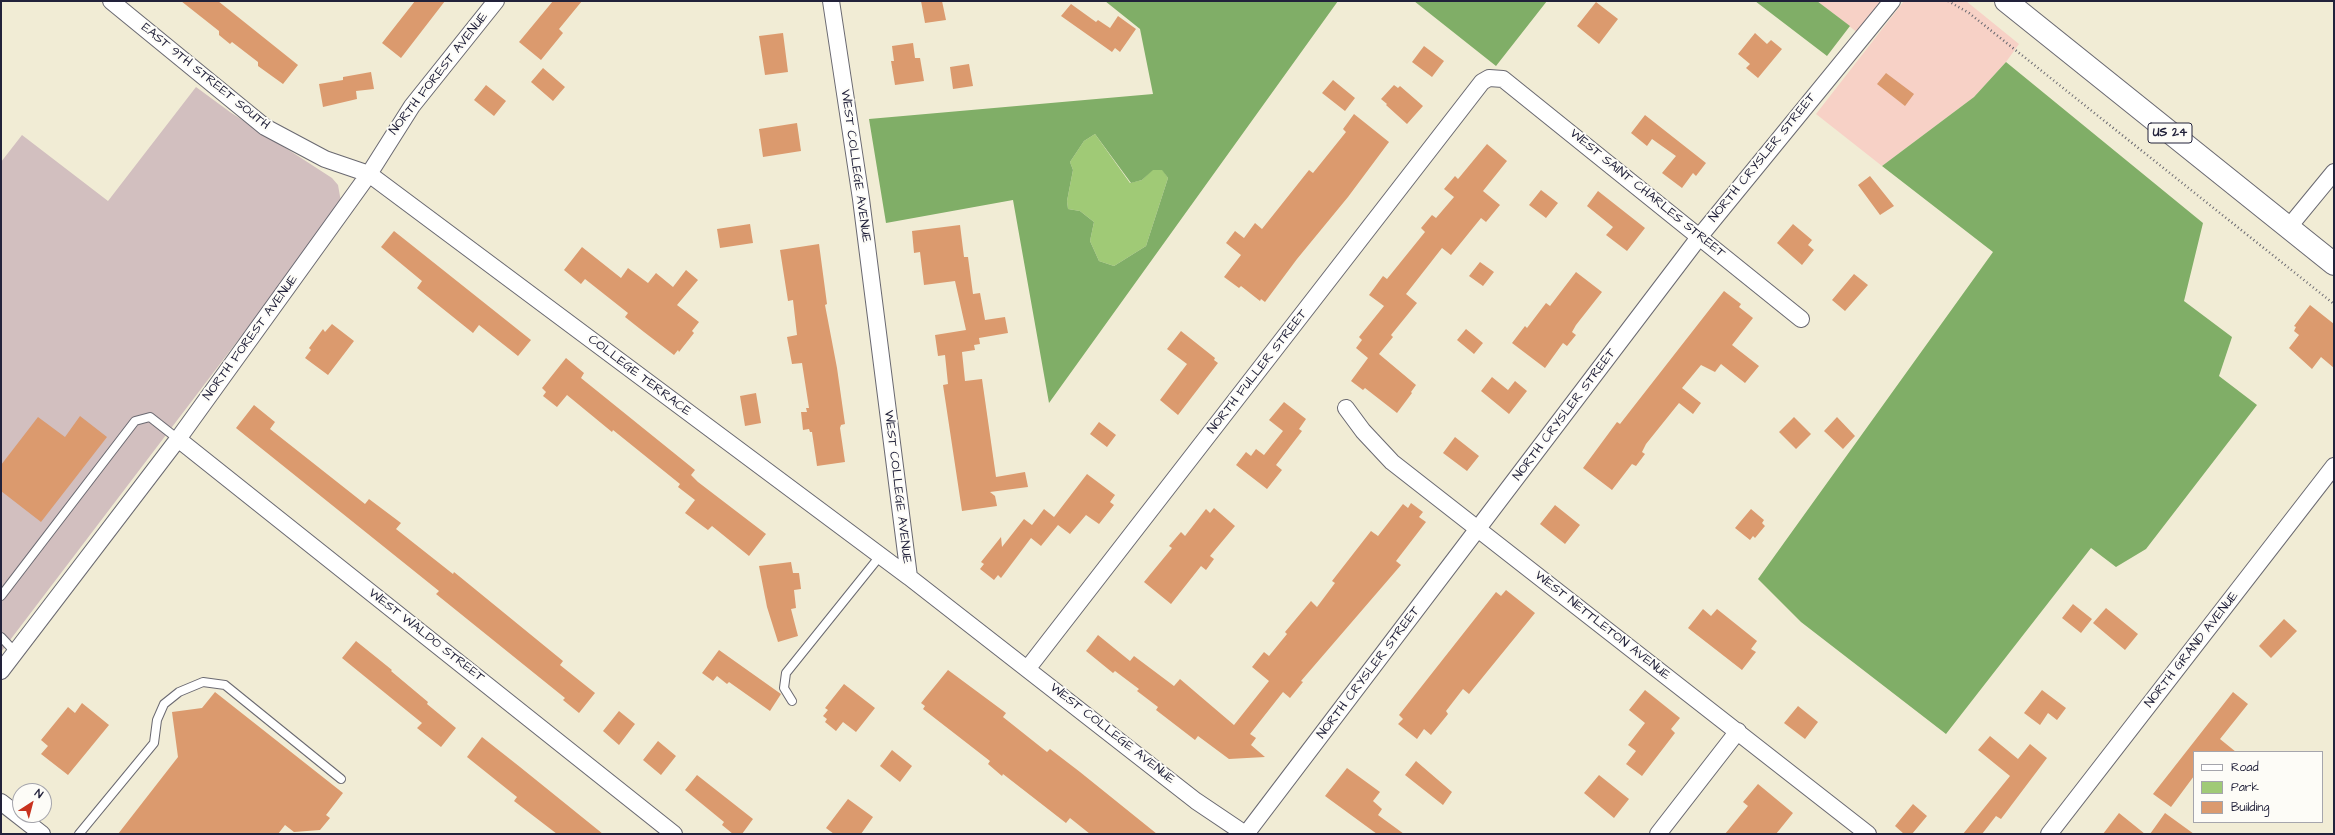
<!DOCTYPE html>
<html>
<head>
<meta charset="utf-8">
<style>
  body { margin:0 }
  #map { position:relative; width:2335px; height:835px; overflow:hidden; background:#f1ecd5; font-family:"Architects Daughter",sans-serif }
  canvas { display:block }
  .frame { position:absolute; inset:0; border:2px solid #22223b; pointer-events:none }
  .legend { position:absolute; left:2193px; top:751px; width:130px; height:72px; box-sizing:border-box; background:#fdfcf7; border:1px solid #a5a5ac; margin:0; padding:5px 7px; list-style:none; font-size:12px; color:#22223b }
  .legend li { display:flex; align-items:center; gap:8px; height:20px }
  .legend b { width:20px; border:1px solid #a5a5ac }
  .north { position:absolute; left:12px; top:783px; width:40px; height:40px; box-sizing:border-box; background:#fdfcf7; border:1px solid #a5a5ac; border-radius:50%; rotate:36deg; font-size:11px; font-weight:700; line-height:16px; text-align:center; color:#22223b }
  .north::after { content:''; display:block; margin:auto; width:14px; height:18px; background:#c8321e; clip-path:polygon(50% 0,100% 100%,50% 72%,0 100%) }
</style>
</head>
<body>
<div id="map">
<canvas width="2335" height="835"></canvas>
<div class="frame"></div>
<ul class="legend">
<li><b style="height:5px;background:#fff"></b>Road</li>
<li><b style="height:11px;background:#a0ca76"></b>Park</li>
<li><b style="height:11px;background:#db9a6e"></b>Building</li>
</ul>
<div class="north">N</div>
</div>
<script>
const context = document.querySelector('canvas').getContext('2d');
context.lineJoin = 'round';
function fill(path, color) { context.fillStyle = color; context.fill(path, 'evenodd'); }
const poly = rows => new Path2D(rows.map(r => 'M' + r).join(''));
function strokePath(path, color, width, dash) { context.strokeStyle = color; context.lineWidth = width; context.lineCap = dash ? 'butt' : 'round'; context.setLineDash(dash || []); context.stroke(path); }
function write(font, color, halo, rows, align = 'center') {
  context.font = font + ' "Architects Daughter",sans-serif'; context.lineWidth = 4; context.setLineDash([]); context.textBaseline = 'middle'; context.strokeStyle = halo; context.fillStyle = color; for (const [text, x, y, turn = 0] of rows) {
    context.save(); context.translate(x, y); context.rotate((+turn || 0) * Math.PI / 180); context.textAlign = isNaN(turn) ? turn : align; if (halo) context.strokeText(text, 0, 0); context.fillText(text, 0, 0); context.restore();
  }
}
const built = poly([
  [1817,1,1882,1,1858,33],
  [1904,1,1966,1,2019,44,2006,62,1974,97,1882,166,1816,114]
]);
const industrial = poly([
  [196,87,230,112,332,178,338,185,341,202,337,210,1,652,1,162,22,135,108,201]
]);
const green = poly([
  [1095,134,1130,183,1142,180,1152,170,1162,169,1168,178,1146,246,1114,266,1099,261,1090,241,1094,222,1080,211,1068,209,1067,201,1073,170,1070,162,1084,141]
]);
const forest = poly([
  [1105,1,1338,1,1049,403,1013,200,886,223,869,119,1153,94,1140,29],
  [1095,134,1131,183,1142,180,1153,170,1162,170,1168,178,1146,246,1114,266,1099,261,1090,241,1094,222,1080,211,1068,209,1067,201,1073,170,1070,162,1084,141],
  [1414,1,1547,1,1496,66],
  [1755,1,1817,1,1850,26,1827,56],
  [2006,62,2203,223,2184,301,2232,337,2219,376,2257,405,2146,549,2116,567,2091,548,1946,734,1801,622,1758,579,1993,252,1882,166,1974,97]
]);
const building = poly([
  [181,1,218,1,298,65,283,84,258,66,258,62,232,42,230,44,219,35,219,31],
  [415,1,445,1,401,58,382,43],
  [553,1,582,1,559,29,563,33,541,60,519,42],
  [921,1,942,1,946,20,925,23],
  [1596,2,1618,19,1599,44,1577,26],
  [1071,4,1096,22,1098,20,1110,28,1118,16,1136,29,1120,52,1115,48,1112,52,1061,16],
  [783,33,788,72,765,75,759,36],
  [1755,33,1767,44,1771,40,1782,49,1758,78,1746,68,1750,64,1738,54],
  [913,43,915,58,920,58,924,81,895,85,891,61,894,61,892,46],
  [1424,46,1444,61,1432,77,1412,62],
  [969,64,973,86,953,89,950,67],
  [543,68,565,87,553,101,531,82],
  [371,72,374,89,356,91,357,99,323,107,319,84,343,80,343,77],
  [1886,73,1914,94,1905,106,1877,84],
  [1333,80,1355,98,1345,111,1322,93],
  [486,85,506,101,494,116,474,100],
  [1394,85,1398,88,1400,86,1423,106,1407,124,1386,105,1387,104,1381,99],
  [1354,114,1389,142,1348,197,1297,259,1265,302,1261,299,1260,301,1241,286,1239,288,1224,277,1241,255,1226,243,1235,231,1244,238,1255,223,1262,229,1309,170,1313,173,1346,132,1343,129],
  [1645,115,1706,163,1696,176,1693,173,1682,188,1662,173,1676,156,1652,139,1647,146,1631,133],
  [797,123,801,151,763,157,759,129],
  [1487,144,1507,161,1483,191,1500,205,1486,222,1481,218,1451,255,1442,248,1406,294,1417,303,1391,335,1393,337,1379,354,1416,385,1411,392,1412,393,1397,413,1365,388,1363,390,1351,381,1368,358,1356,348,1362,340,1359,337,1384,306,1369,295,1383,276,1387,279,1425,232,1421,228,1432,215,1436,218,1454,197,1444,189,1455,176,1458,179],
  [1870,176,1894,206,1880,215,1858,185],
  [1541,190,1558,203,1546,218,1529,205],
  [1598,191,1645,228,1627,251,1606,235,1613,227,1587,206],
  [750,224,753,243,720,248,717,229],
  [1793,224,1812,240,1808,245,1814,250,1802,265,1777,243],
  [960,225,964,257,968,257,973,294,980,293,985,320,1005,317,1008,333,979,338,980,344,974,345,975,350,962,352,965,381,982,379,996,477,1025,472,1028,487,990,492,995,496,997,506,962,511,943,385,948,384,945,355,938,356,935,335,966,330,955,281,924,285,920,252,914,253,912,231],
  [394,231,531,340,518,356,479,325,473,333,417,288,422,281,381,247],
  [819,244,827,304,825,305,837,368,845,424,841,425,840,428,845,462,817,466,812,432,810,432,809,429,803,430,801,412,807,412,806,408,809,408,802,363,792,364,787,337,797,335,793,300,788,301,780,250],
  [582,247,621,278,628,268,648,283,656,273,673,287,686,270,698,280,677,305,699,322,692,331,694,333,679,352,678,350,674,355,644,332,625,317,628,313,585,279,581,284,564,270],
  [1480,262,1494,272,1483,286,1469,276],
  [1576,272,1602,292,1576,325,1572,332,1576,335,1567,346,1563,343,1545,368,1512,343,1525,326,1527,328,1546,303,1550,306],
  [1854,274,1868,285,1845,311,1832,300],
  [1724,291,1741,304,1739,307,1753,318,1732,345,1759,366,1745,383,1721,364,1715,372,1701,365,1682,388,1701,403,1693,414,1679,403,1646,444,1642,452,1645,454,1636,466,1632,464,1612,490,1583,468,1617,422,1620,424],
  [2310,305,2334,324,2334,368,2321,357,2312,369,2289,348,2299,335,2294,331,2296,327,2294,326],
  [332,324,354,341,328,375,305,358,311,350,309,348,323,329,325,332],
  [1466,329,1483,343,1474,354,1457,340],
  [1181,331,1215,358,1214,360,1218,363,1178,415,1160,400,1187,364,1167,349],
  [566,358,584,373,581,378,695,470,691,475,698,482,766,534,749,556,712,526,708,530,685,513,695,500,678,487,680,484,613,430,612,432,567,395,557,407,543,396,546,392,542,388],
  [1492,377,1508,390,1515,381,1527,391,1509,414,1481,391],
  [756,393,761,423,745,426,740,396],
  [1284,402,1306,419,1299,429,1302,431,1276,465,1282,470,1267,489,1236,465,1246,452,1251,456,1256,449,1264,455,1283,431,1269,420],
  [254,405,275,422,270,429,365,504,369,499,401,523,396,529,453,574,454,572,563,661,560,665,595,693,579,713,563,700,565,698,436,594,439,591,236,428],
  [80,416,107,437,41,522,1,491,1,465,38,417,65,437],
  [1794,417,1811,434,1796,449,1779,432],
  [1837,417,1855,436,1843,449,1824,431],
  [1099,422,1116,435,1107,447,1090,434],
  [1455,437,1479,456,1467,471,1443,453],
  [1087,474,1115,495,1110,502,1114,505,1099,524,1086,515,1070,534,1058,525,1041,546,1031,538,1001,578,998,575,994,580,980,569,984,564,981,562,1001,537,1002,547,1024,519,1032,525,1044,509,1054,517],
  [1411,503,1423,512,1419,517,1426,522,1396,561,1401,565,1301,681,1303,682,1290,698,1283,692,1250,734,1256,738,1251,745,1265,757,1229,759,1198,736,1195,740,1156,710,1158,707,1137,691,1139,689,1115,671,1113,673,1086,651,1098,635,1130,661,1134,656,1174,686,1180,679,1234,725,1269,681,1252,667,1264,652,1269,656,1287,634,1285,632,1311,601,1317,607,1335,583,1332,581,1371,531,1378,536,1403,504,1408,508],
  [1555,505,1580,525,1565,544,1540,524],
  [1214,508,1235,526,1210,556,1214,559,1206,570,1201,566,1171,604,1144,582,1172,548,1169,546,1181,532,1185,536,1206,509,1210,513],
  [1751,509,1764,520,1762,523,1765,526,1755,538,1753,536,1750,540,1735,528],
  [791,562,793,573,799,573,801,589,794,590,796,608,791,609,798,636,778,642,767,607,759,566],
  [1506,590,1535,613,1469,694,1463,689,1446,711,1448,714,1431,735,1424,729,1417,739,1398,724,1403,719,1399,715,1496,592,1501,596],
  [2073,604,2092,619,2081,633,2062,618],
  [2106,608,2138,634,2125,650,2093,623],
  [1703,609,1711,616,1717,609,1757,641,1751,649,1756,652,1742,670,1688,628],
  [2284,619,2297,631,2271,658,2259,646],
  [356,641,392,670,391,671,428,702,427,704,456,728,441,747,417,728,422,723,342,658],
  [719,650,781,694,770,711,729,682,727,684,717,676,713,681,702,673],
  [948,670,1006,713,1003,717,1047,752,1050,749,1080,772,1157,834,1090,834,1070,818,1066,823,1003,774,1002,776,988,764,990,761,923,709,925,706,921,703],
  [844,684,875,708,856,732,843,722,836,731,825,722,827,719,823,716,828,710,825,708],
  [1645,690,1680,718,1671,729,1675,733,1642,776,1626,764,1636,751,1628,745,1645,723,1629,710],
  [2042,690,2066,708,2057,720,2048,713,2040,725,2024,713],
  [215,692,343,793,326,815,330,818,320,830,294,832,285,825,278,834,118,834,178,757,172,712,202,708],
  [2233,692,2248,704,2220,739,2236,752,2194,752,2194,776,2171,807,2153,794],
  [82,703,109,725,68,775,41,754,48,746,41,740,68,707,75,713],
  [1798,706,1818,722,1805,739,1784,723],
  [619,711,635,724,619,745,603,731],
  [1990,736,2018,759,2030,744,2047,758,2001,819,1996,816,1982,834,1963,834,2010,776,1978,750],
  [482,737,520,767,603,834,557,834,514,801,517,797,467,757],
  [658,741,676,756,661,775,643,760],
  [892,750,912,766,900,782,880,766],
  [1416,761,1452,792,1443,805,1405,775],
  [1347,768,1380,792,1373,801,1382,809,1378,815,1404,834,1377,834,1325,796],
  [697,775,753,819,742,834,733,834,722,825,724,822,685,790],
  [1599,775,1629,799,1614,818,1584,793],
  [1758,784,1793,813,1776,834,1725,834,1748,806,1743,802],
  [848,799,873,817,861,834,834,834,826,828],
  [1913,804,1927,816,1912,834,1904,834,1895,826],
  [2119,813,2145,834,2103,834],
  [2165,813,2194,834,2150,834]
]);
const path = poly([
  [1948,1,1969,13,2334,304]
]);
const service = poly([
  [1,596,135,421,150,417,178,439],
  [1,637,15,652],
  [792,701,784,688,786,673,880,556],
  [79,834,154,743,157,720,164,704,179,692,203,682,225,685,341,779]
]);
const minor = poly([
  [111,1,265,127,325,159,369,174,909,577],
  [831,1,861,199,909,577,1196,801,1245,834],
  [2288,228,2334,172],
  [1346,408,1363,431,1392,462,1868,834],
  [178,439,674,834],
  [1028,668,1482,82,1489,78,1503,79,1801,319],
  [1,671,178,439,369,174,412,106,496,1],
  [1,802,42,834],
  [1246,834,1700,236,1892,1],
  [1658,834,1738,731],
  [2049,834,2334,466]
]);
const primary = poly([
  [2006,1,2334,264]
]);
const shields = [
  [2170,133,44]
];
const shieldNames = [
  ["US 24",2170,133]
];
const streetNames = [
  ["NORTH FOREST AVENUE",439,74,-52],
  ["EAST 9TH STREET SOUTH",205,77,39],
  ["NORTH CRYSLER STREET",1763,158,-51],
  ["WEST COLLEGE AVENUE",855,166,82],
  ["WEST SAINT CHARLES STREET",1647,194,39],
  ["NORTH FOREST AVENUE",251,338,-54],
  ["NORTH FULLER STREET",1258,372,-52],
  ["COLLEGE TERRACE",639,376,37],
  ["NORTH CRYSLER STREET",1565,415,-53],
  ["WEST COLLEGE AVENUE",897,487,83],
  ["WEST NETTLETON AVENUE",1602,626,38],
  ["WEST WALDO STREET",426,636,38],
  ["NORTH GRAND AVENUE",2192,650,-52],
  ["NORTH CRYSLER STREET",1369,673,-53],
  ["WEST COLLEGE AVENUE",1112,734,38]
];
fill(built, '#f7d1c6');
fill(industrial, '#d2bfbf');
fill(green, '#a0ca76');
fill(forest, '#80ae67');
fill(building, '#db9a6e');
strokePath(service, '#6a6971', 10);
strokePath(minor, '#6a6971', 18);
strokePath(primary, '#6a6971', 24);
strokePath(path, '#6a6971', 2.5, [1, 3]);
strokePath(service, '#fff', 8);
strokePath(minor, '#fff', 16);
strokePath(primary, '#fff', 22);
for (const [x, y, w] of shields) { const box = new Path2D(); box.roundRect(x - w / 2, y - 10, w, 20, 3); context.fillStyle = '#fdfcf7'; context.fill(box); strokePath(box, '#22223b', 1); }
write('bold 12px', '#22223b', null, shieldNames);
write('13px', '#22223b', '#fdfcf7', streetNames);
</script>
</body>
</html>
